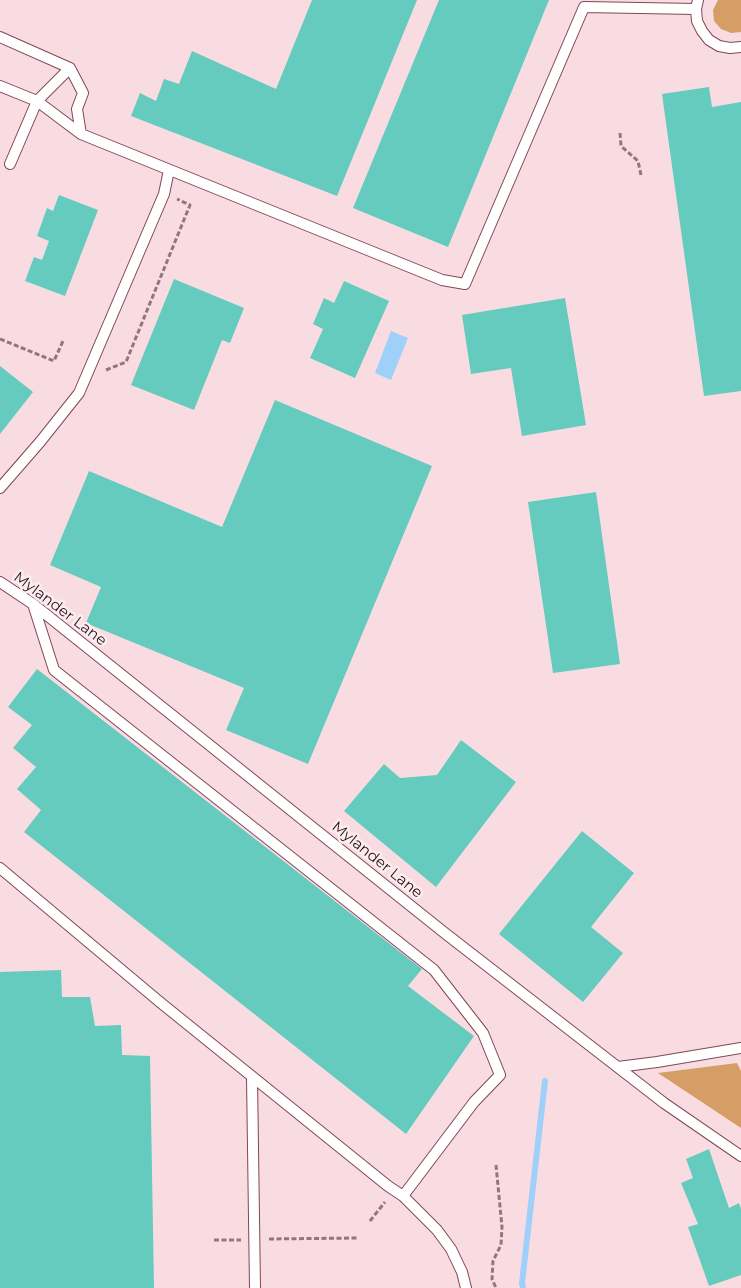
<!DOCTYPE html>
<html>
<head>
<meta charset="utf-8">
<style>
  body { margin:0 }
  canvas { display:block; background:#f9dce1 }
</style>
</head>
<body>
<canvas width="741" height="1288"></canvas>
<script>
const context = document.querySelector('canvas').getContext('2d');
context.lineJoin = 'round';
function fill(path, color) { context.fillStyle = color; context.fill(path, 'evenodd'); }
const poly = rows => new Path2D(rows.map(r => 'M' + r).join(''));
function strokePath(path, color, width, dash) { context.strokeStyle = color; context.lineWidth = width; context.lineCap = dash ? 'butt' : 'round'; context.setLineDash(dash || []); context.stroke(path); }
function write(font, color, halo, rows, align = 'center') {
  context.font = font + ' Montserrat,sans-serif'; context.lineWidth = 5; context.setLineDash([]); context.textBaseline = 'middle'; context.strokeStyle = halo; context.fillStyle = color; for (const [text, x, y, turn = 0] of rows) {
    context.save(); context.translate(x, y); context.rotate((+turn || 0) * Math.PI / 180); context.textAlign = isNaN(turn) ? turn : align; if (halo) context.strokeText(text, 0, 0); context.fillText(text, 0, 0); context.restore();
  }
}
const forest = poly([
  [718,0,741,0,741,32,731,33,721,29,714,21,713,10],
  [737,1063,741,1071,741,1128,658,1073]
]);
const water = poly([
  [391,331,408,338,391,380,375,373]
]);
const stream = poly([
  [523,1288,522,1283,545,1081]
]);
const building = poly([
  [312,0,417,0,337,196,131,116,140,93,156,101,164,79,179,84,192,51,276,89],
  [439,0,549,0,448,247,353,208],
  [709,87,712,107,741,102,741,391,704,396,662,94],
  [59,195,98,210,65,296,25,281,34,257,42,260,49,241,37,236,47,208,53,211],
  [174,279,244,308,230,343,222,340,194,410,131,385],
  [344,281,389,301,355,378,310,358,323,329,313,324,324,298,334,303],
  [565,298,586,425,522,436,511,368,471,374,462,315],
  [0,366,33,392,0,434],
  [275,400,432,466,308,764,226,730,244,688,86,623,101,587,50,565,89,471,222,527],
  [596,492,620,664,553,673,528,502],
  [37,669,422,969,408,986,474,1036,406,1134,24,832,41,810,17,789,36,767,13,748,32,725,8,707],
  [461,740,516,782,436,887,344,811,384,764,400,778,437,775],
  [582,831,634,873,591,927,623,953,583,1002,499,934],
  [61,970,62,997,90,997,95,1026,121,1025,122,1055,150,1056,154,1288,0,1288,0,972],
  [709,1149,729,1208,739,1203,741,1209,741,1275,709,1286,688,1227,698,1224,681,1183,693,1178,686,1159]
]);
const path = poly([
  [620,133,621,146,638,161,641,175],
  [0,339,54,361,63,341],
  [106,370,126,362,190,205,177,199],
  [496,1165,502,1227,501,1245,493,1261,492,1279,496,1288],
  [370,1221,385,1202],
  [269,1239,357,1238],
  [214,1240,241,1240]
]);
const lane = poly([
  [698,0,696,9,697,21,702,31,709,40,719,46,730,48,741,47],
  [0,37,70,68,83,93,77,109,81,134],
  [0,86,37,101,81,134,442,280,465,284,584,7,696,9],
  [10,164,37,101,70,68],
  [0,488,40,442,79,393,164,194,169,170],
  [0,582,33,604,446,934,664,1103,741,1156],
  [33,604,54,670,434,970,483,1033,500,1075,474,1102,403,1196],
  [0,868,161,1003,388,1186,403,1196,437,1230,451,1249,462,1272,466,1288],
  [618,1067,657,1062,741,1048],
  [252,1077,255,1288]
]);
const streetNames = [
  ["Mylander Lane",60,609,37],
  ["Mylander Lane",377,860,39]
];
fill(forest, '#d69e67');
fill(water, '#9fd0fa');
strokePath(stream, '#9fd0fa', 6);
fill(building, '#64cbbe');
strokePath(lane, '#814755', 12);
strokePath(path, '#91767c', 3, [5, 2.5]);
strokePath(lane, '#fff', 10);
write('15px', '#2c1319', '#fcedf0', streetNames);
</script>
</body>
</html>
